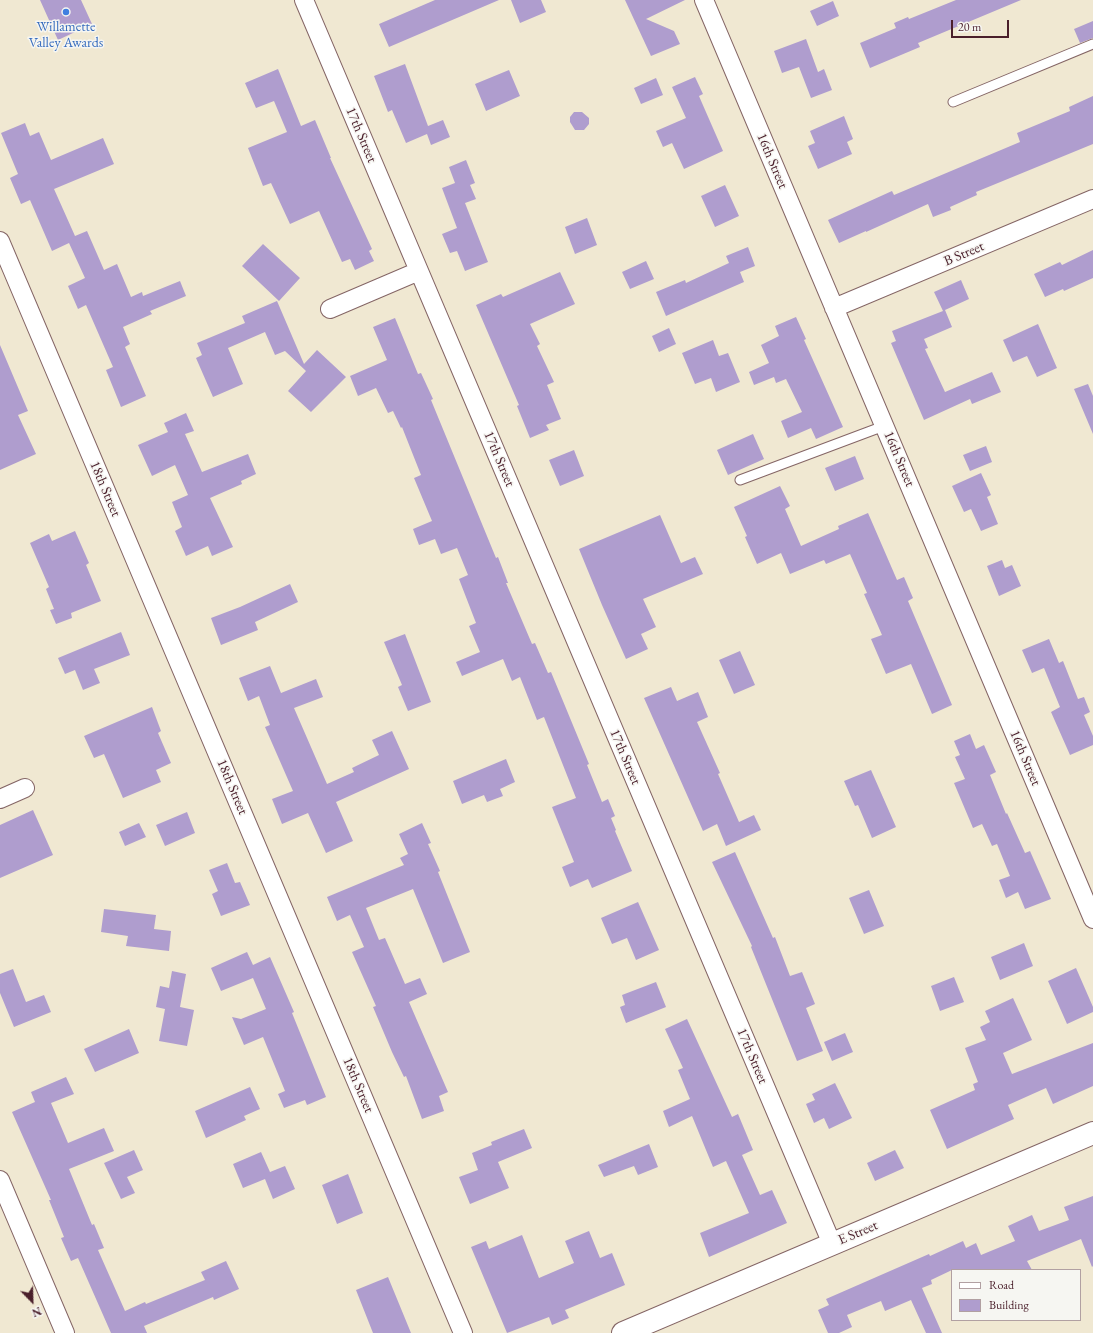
<!DOCTYPE html>
<html>
<head>
<meta charset="utf-8">
<style>
  body { margin:0 }
  #map { position:relative; width:1093px; height:1333px; overflow:hidden; background:#f0e8d2; font-family:"EB Garamond",serif }
  canvas { display:block }
  .legend { position:absolute; left:951px; top:1269px; width:130px; height:52px; box-sizing:border-box; background:#f6f6f2; border:1px solid #b1a0a2; margin:0; padding:5px 7px; list-style:none; font-size:12px; color:#4a1f2b }
  .legend li { display:flex; align-items:center; gap:8px; height:20px }
  .legend b { width:20px; border:1px solid #b1a0a2 }
  .north { position:absolute; left:12px; top:1281px; width:40px; height:40px; -webkit-text-stroke:3px #f6f6f2; paint-order:stroke; rotate:157deg; font-size:11px; font-weight:700; line-height:16px; text-align:center; color:#4a1f2b }
  .north::after { content:''; display:block; margin:auto; width:14px; height:18px; background:#4a1f2b; clip-path:polygon(50% 0,100% 100%,50% 72%,0 100%) }
  .scale { position:absolute; left:951px; top:20px; width:58px; height:18px; box-sizing:border-box; border:2px solid #4a1f2b; border-top:0; padding-left:5px; font-size:12px; line-height:14px; white-space:nowrap; color:#4a1f2b; -webkit-text-stroke:3px #f6f6f2; paint-order:stroke }
</style>
</head>
<body>
<div id="map">
<canvas width="1093" height="1333"></canvas>
<ul class="legend">
<li><b style="height:5px;background:#fff"></b>Road</li>
<li><b style="height:11px;background:#af9dce"></b>Building</li>
</ul>
<div class="north">N</div>
<div class="scale">20 m</div>
</div>
<script>
const context = document.querySelector('canvas').getContext('2d');
context.lineJoin = 'round';
function fill(path, color) { context.fillStyle = color; context.fill(path, 'evenodd'); }
const poly = rows => new Path2D(rows.map(r => 'M' + r).join(''));
function strokePath(path, color, width, dash) { context.strokeStyle = color; context.lineWidth = width; context.lineCap = dash ? 'butt' : 'round'; context.setLineDash(dash || []); context.stroke(path); }
function write(font, color, halo, rows, align = 'center') {
  context.font = font + ' "EB Garamond",serif'; context.lineWidth = 3; context.setLineDash([]); context.textBaseline = 'middle'; context.strokeStyle = halo; context.fillStyle = color; for (const [text, x, y, turn = 0] of rows) {
    context.save(); context.translate(x, y); context.rotate((+turn || 0) * Math.PI / 180); context.textAlign = isNaN(turn) ? turn : align; if (halo) context.strokeText(text, 0, 0); context.fillText(text, 0, 0); context.restore();
  }
}
const building = poly([
  [40,0,81,0,92,24,58,40],
  [435,0,499,0,389,47,379,24],
  [511,0,541,0,546,12,520,23],
  [625,0,685,0,646,19,674,31,680,44,651,56],
  [956,0,1021,0,918,43,920,47,870,68,860,43,896,28,894,23,908,17,909,19],
  [833,1,839,16,817,26,810,11],
  [1093,21,1093,38,1080,43,1074,29],
  [806,39,818,72,824,69,832,90,811,98,799,67,782,73,774,51],
  [405,64,428,126,443,120,450,137,431,145,427,134,406,143,392,110,388,112,374,76],
  [278,69,301,126,315,120,331,158,330,158,372,249,369,251,374,261,355,270,350,259,342,262,319,211,290,224,271,183,263,186,248,148,287,132,274,101,256,108,245,83],
  [509,70,520,96,486,111,475,84],
  [695,77,703,94,699,96,702,103,723,151,684,169,672,143,663,147,656,131,686,118,672,87],
  [656,78,663,95,641,104,634,88],
  [1093,96,1093,144,976,192,977,195,950,207,951,210,933,217,928,204,866,232,866,231,839,243,828,220,892,191,894,195,1020,142,1017,133,1070,111,1069,107],
  [574,112,582,112,589,118,589,124,584,130,575,130,570,122,570,117],
  [844,116,853,139,847,142,852,154,818,169,808,146,815,143,810,131],
  [25,123,30,136,39,132,51,160,103,138,114,164,54,189,75,236,87,231,104,270,117,264,131,297,142,292,143,296,180,281,186,296,150,311,152,314,123,327,130,344,125,347,146,396,121,407,106,370,113,367,86,305,78,309,68,286,85,278,69,243,52,251,30,200,21,204,10,178,18,174,1,133],
  [466,160,475,183,470,185,476,199,465,203,488,262,465,271,457,251,450,253,442,234,457,228,442,188,455,183,449,167],
  [725,185,739,216,715,227,701,196],
  [587,218,597,245,575,254,565,227],
  [263,244,300,278,279,301,242,266],
  [748,247,755,266,740,272,744,282,666,316,656,292,685,280,686,283,729,263,726,256],
  [1093,250,1093,278,1064,291,1063,289,1045,297,1034,274,1060,262,1062,265],
  [646,261,654,279,630,289,622,272],
  [560,272,575,304,530,324,540,344,537,346,554,382,547,385,561,419,546,425,549,430,530,438,517,406,519,405,476,305,501,294,503,297],
  [961,280,969,299,945,310,952,327,924,339,928,348,925,349,945,392,992,372,1001,392,972,404,970,399,924,420,891,343,896,341,892,331,943,311,934,292],
  [277,301,304,364,317,350,346,377,311,412,288,391,306,371,285,351,275,355,265,332,228,348,243,384,213,397,196,358,202,355,197,343,245,323,242,316],
  [796,317,806,339,804,340,843,427,816,439,811,428,788,438,781,421,802,412,786,379,776,383,774,377,754,385,749,372,769,363,761,345,779,336,775,326],
  [395,318,418,374,421,373,433,399,431,400,496,558,498,557,508,583,506,583,532,644,535,643,548,673,551,672,589,764,587,765,602,802,608,799,615,816,611,818,616,830,615,831,632,871,592,888,588,879,570,887,562,867,574,862,552,807,576,798,544,717,537,720,520,677,512,681,503,659,462,676,456,662,480,652,469,626,476,623,459,579,468,575,457,548,441,554,435,539,419,545,413,529,432,521,414,478,421,475,402,427,401,428,393,411,388,413,376,388,358,396,350,376,387,360,373,327],
  [1038,324,1057,368,1037,377,1027,356,1013,362,1003,340],
  [669,328,676,344,659,352,652,336],
  [713,340,719,356,728,353,740,382,716,392,711,378,695,384,682,353],
  [0,345,28,411,18,415,36,454,0,470],
  [1088,384,1093,396,1093,434,1074,389],
  [186,413,194,431,185,434,202,472,248,454,256,474,241,481,242,484,210,498,233,547,212,556,208,546,186,556,175,531,182,527,172,502,188,495,175,465,152,476,138,445,168,432,164,423],
  [753,434,764,459,728,475,717,450],
  [986,446,992,462,970,471,963,455],
  [574,450,584,476,560,486,549,460],
  [855,456,864,479,835,491,825,468],
  [981,473,991,495,987,497,998,524,981,531,971,509,964,512,952,486],
  [780,486,790,506,785,509,801,546,839,529,838,526,868,513,897,580,904,577,913,598,908,601,952,705,932,714,911,664,886,674,871,639,882,635,864,594,867,593,850,554,826,564,824,560,790,574,781,553,757,564,745,537,747,536,734,507],
  [660,515,681,563,695,557,703,574,643,599,656,627,641,634,648,649,626,659,602,605,579,549],
  [75,531,89,563,86,565,101,601,71,613,72,618,56,624,50,610,54,609,46,589,49,587,30,543,49,534,52,541],
  [1002,560,1005,568,1012,565,1021,586,999,596,987,566],
  [290,584,298,602,255,622,258,630,221,645,211,618,240,607],
  [121,632,130,655,94,669,100,683,83,690,75,670,65,674,58,658],
  [405,634,431,702,408,711,398,687,402,685,384,642],
  [1049,639,1059,663,1063,661,1078,699,1084,697,1090,712,1084,715,1093,736,1093,745,1070,755,1051,712,1060,707,1044,668,1032,673,1022,650],
  [740,651,755,685,734,694,719,660],
  [270,666,281,693,316,679,323,697,294,708,327,784,354,772,352,768,379,755,372,740,392,731,409,769,336,802,353,841,326,853,308,813,282,824,272,799,293,791,265,727,270,725,259,696,248,701,239,678],
  [671,687,677,701,698,692,708,717,697,722,720,773,718,774,739,822,754,815,761,830,726,846,717,824,703,831,644,698],
  [152,707,161,731,158,733,171,763,156,770,161,782,123,798,104,754,94,758,84,736],
  [970,734,976,749,984,745,996,772,990,775,1006,814,1007,813,1025,853,1030,851,1051,899,1025,909,1018,892,1006,898,999,880,1010,876,997,844,992,846,982,824,973,828,954,783,965,779,955,757,960,755,954,741],
  [506,759,515,782,500,789,503,796,487,802,484,795,462,804,453,781],
  [871,770,896,827,872,838,858,805,855,806,844,781],
  [33,810,53,855,0,878,0,825],
  [187,812,195,833,165,846,156,825],
  [139,823,146,837,125,846,119,832],
  [422,823,431,843,428,844,440,871,438,872,470,952,443,963,413,889,366,908,379,940,385,938,405,984,420,978,427,994,409,1002,448,1092,439,1096,444,1111,422,1119,406,1076,404,1077,392,1052,373,1007,376,1006,352,952,364,947,350,915,337,921,327,897,404,865,400,858,408,854,399,834],
  [735,852,773,938,775,937,790,976,802,972,815,1004,806,1008,823,1051,797,1061,751,947,752,946,712,862],
  [227,863,235,883,240,882,250,905,221,916,212,894,218,891,209,870],
  [869,890,884,926,864,934,849,898],
  [638,902,659,950,636,960,627,938,612,944,601,918],
  [104,909,156,915,154,929,171,931,169,951,126,946,128,936,101,932],
  [1024,943,1033,966,1000,980,991,957],
  [247,952,253,965,270,957,294,1012,292,1013,326,1097,307,1105,305,1100,284,1108,278,1094,285,1091,263,1037,244,1045,232,1017,241,1019,266,1009,253,978,221,991,211,968],
  [1076,968,1093,1007,1093,1012,1067,1024,1048,981],
  [13,969,26,1002,44,995,51,1012,14,1027,0,993,0,974],
  [172,971,186,974,180,1007,194,1010,187,1046,159,1041,165,1009,156,1007,160,986,169,988],
  [954,977,964,1002,940,1011,931,986],
  [656,982,666,1007,626,1023,620,1007,625,1005,622,995],
  [1013,998,1032,1040,1003,1053,1012,1074,1093,1043,1093,1086,1053,1104,1046,1088,1008,1105,1014,1119,947,1149,930,1110,975,1090,973,1084,978,1082,965,1048,986,1040,980,1027,990,1022,985,1011],
  [687,1019,732,1117,738,1114,753,1150,742,1155,760,1195,772,1190,787,1223,709,1257,700,1233,749,1213,726,1161,713,1167,692,1116,669,1127,663,1111,690,1099,678,1070,683,1068,665,1029],
  [129,1029,139,1053,95,1072,84,1049],
  [845,1033,853,1052,832,1061,824,1042],
  [66,1077,74,1094,51,1103,68,1143,104,1128,114,1151,69,1169,92,1225,94,1224,104,1248,98,1250,125,1311,145,1302,146,1304,205,1280,201,1272,226,1261,239,1289,214,1300,213,1297,144,1326,147,1333,111,1333,78,1258,71,1261,61,1238,64,1237,49,1200,51,1200,12,1112,35,1102,31,1092],
  [835,1083,852,1118,829,1129,824,1118,814,1123,806,1104,815,1100,812,1094],
  [250,1087,260,1109,244,1116,246,1120,206,1138,195,1111],
  [524,1129,532,1148,498,1162,509,1188,470,1204,459,1177,478,1170,472,1153,492,1145,491,1142],
  [649,1144,658,1167,638,1175,634,1166,604,1177,598,1165],
  [134,1150,143,1170,127,1177,135,1193,121,1199,104,1163],
  [895,1150,904,1168,875,1181,867,1163],
  [261,1152,270,1172,285,1166,295,1189,273,1199,265,1179,243,1188,233,1164],
  [348,1174,363,1213,337,1224,322,1185],
  [1093,1196,1093,1266,1092,1267,1081,1239,1027,1261,1032,1270,952,1270,931,1280,932,1284,922,1288,942,1333,926,1333,911,1300,885,1311,881,1301,847,1315,852,1327,839,1333,828,1333,818,1310,829,1305,826,1299,929,1254,930,1256,963,1241,966,1248,976,1243,981,1255,1015,1241,1008,1226,1032,1215,1039,1231,1069,1220,1064,1207],
  [589,1231,600,1258,612,1253,625,1285,565,1310,569,1318,552,1325,549,1317,507,1333,471,1247,486,1241,489,1249,522,1235,539,1278,574,1263,565,1241],
  [388,1277,411,1333,373,1333,356,1290]
]);
const service = poly([
  [953,102,1093,44],
  [740,480,884,426]
]);
const minor = poly([
  [304,0,832,1244],
  [704,0,1093,919],
  [0,241,463,1333],
  [834,308,1093,199],
  [330,309,419,271],
  [0,799,25,788],
  [0,1180,65,1333]
]);
const tertiary = poly([
  [623,1333,1093,1133]
]);
const markers = [
  [66,12,4,"#3f7fe0"]
];
const shopNames = [
  ["Willamette",66,27],
  ["Valley Awards",66,43]
];
const streetNames = [
  ["17th Street",361,135,67],
  ["16th Street",772,161,67],
  ["B Street",964,254,-23],
  ["17th Street",499,459,67],
  ["16th Street",899,459,67],
  ["18th Street",105,489,67],
  ["17th Street",625,757,67],
  ["16th Street",1025,758,67],
  ["18th Street",232,787,67],
  ["17th Street",752,1056,67],
  ["18th Street",358,1085,67],
  ["E Street",858,1233,-23]
];
fill(building, '#af9dce');
strokePath(service, '#846565', 11);
strokePath(minor, '#846565', 20);
strokePath(tertiary, '#846565', 24);
strokePath(service, '#fff', 9);
strokePath(minor, '#fff', 18);
strokePath(tertiary, '#fff', 22);
for (const [x, y, r, color] of markers) { const dot = new Path2D(); dot.arc(x, y, r, 0, 2 * Math.PI); context.fillStyle = color; context.fill(dot); strokePath(dot, '#f6f6f2', 1.5); }
write('14px', '#366cbe', '#f6f6f2', shopNames);
write('14px', '#4a1f2b', '#f6f6f2', streetNames);
</script>
</body>
</html>
